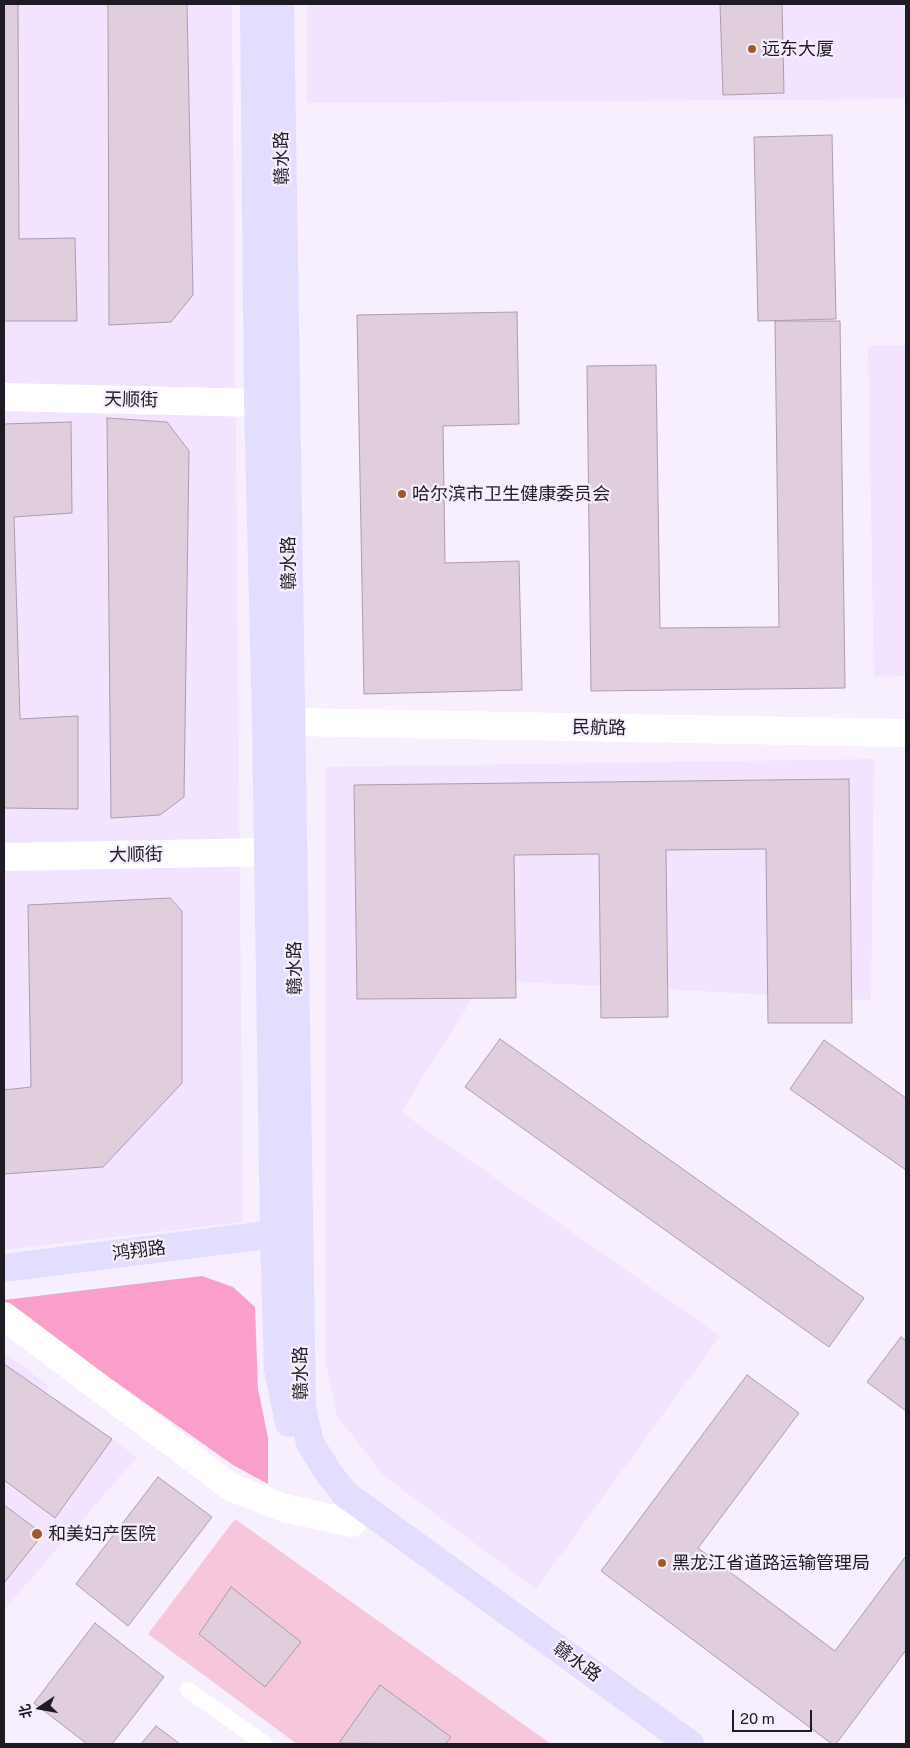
<!DOCTYPE html>
<html>
<head>
<meta charset="utf-8">
<style>
  body { margin:0 }
  #map { position:relative; width:910px; height:1748px; overflow:hidden; background:#f7eefe; font-family:"Public Sans","Noto Sans SC",sans-serif }
  canvas { display:block }
  .frame { position:absolute; inset:0; border:5px solid #1f1b22; pointer-events:none }
  .north { position:absolute; left:15px; top:1683px; width:50px; height:50px; -webkit-text-stroke:4px #f7eefe; paint-order:stroke; rotate:258deg; font-size:14px; font-weight:700; line-height:20px; text-align:center; color:#1f1b22 }
  .north::after { content:''; display:block; margin:auto; width:18px; height:22px; background:#1f1b22; clip-path:polygon(50% 0,100% 100%,50% 72%,0 100%) }
  .scale { position:absolute; left:732px; top:1710px; width:80px; height:22px; box-sizing:border-box; border:2px solid #1f1b22; border-top:0; padding-left:6px; font-size:15px; line-height:18px; white-space:nowrap; color:#1f1b22; -webkit-text-stroke:4px #f7eefe; paint-order:stroke }
</style>
</head>
<body>
<div id="map">
<canvas width="910" height="1748"></canvas>
<div class="frame"></div>
<div class="north">北</div>
<div class="scale">20 m</div>
</div>
<script>
const context = document.querySelector('canvas').getContext('2d');
context.lineJoin = 'round';
function fill(path, color) { context.fillStyle = color; context.fill(path, 'evenodd'); }
const poly = rows => new Path2D(rows.map(r => 'M' + r).join(''));
function strokePath(path, color, width, dash) { context.strokeStyle = color; context.lineWidth = width; context.lineCap = dash ? 'butt' : 'round'; context.setLineDash(dash || []); context.stroke(path); }
function write(font, color, halo, rows, align = 'center') {
  context.font = font + ' "Public Sans","Noto Sans SC",sans-serif'; context.lineWidth = 4.5; context.setLineDash([]); context.textBaseline = 'middle'; context.strokeStyle = halo; context.fillStyle = color; for (const [text, x, y, turn = 0] of rows) {
    context.save(); context.translate(x, y); context.rotate((+turn || 0) * Math.PI / 180); context.textAlign = isNaN(turn) ? turn : align; if (halo) context.strokeText(text, 0, 0); context.fillText(text, 0, 0); context.restore();
  }
}
const built = poly([
  [4,4,232,4,243,1222,4,1250],
  [307,4,906,4,906,99,307,103],
  [906,345,906,676,874,677,868,346],
  [874,759,871,1000,484,980,401,1112,720,1336,536,1589,384,1476,337,1416,325,1359,325,767],
  [4,1352,50,1387,4,1436],
  [55,1398,137,1457,4,1610,4,1451]
]);
const green = poly([
  [235,1519,551,1744,297,1744,148,1634]
]);
const forest = poly([
  [202,1276,233,1287,255,1307,258,1389,268,1438,268,1484,233,1465,4,1303,4,1300]
]);
const building = poly([
  [4,4,18,4,19,239,75,238,77,321,4,321,4,4],
  [108,4,187,4,193,295,171,322,109,325,108,4],
  [720,4,782,4,784,93,723,95,720,4],
  [832,135,836,319,758,321,754,137,832,135],
  [517,312,519,424,443,426,445,563,519,561,522,690,364,694,357,315,517,312],
  [775,321,840,321,845,688,591,691,587,366,656,365,660,628,779,627,775,321],
  [107,418,167,422,189,451,184,797,160,815,111,818,107,418],
  [71,422,72,513,14,517,20,719,78,716,78,809,4,808,4,424,71,422],
  [849,779,852,1023,768,1023,766,849,666,850,668,1017,601,1018,599,854,514,855,516,998,357,999,354,785,849,779],
  [170,898,182,911,182,1083,103,1167,4,1174,4,1090,31,1087,28,905,170,898],
  [500,1039,864,1298,829,1347,465,1087,500,1039],
  [824,1040,906,1098,906,1170,790,1089,824,1040],
  [901,1337,906,1341,906,1411,867,1382,901,1337],
  [4,1364,112,1439,55,1518,4,1480,4,1364],
  [747,1375,799,1413,698,1548,835,1651,906,1556,906,1650,836,1744,832,1744,601,1571,747,1375],
  [158,1477,212,1517,128,1626,76,1584,158,1477],
  [4,1505,43,1534,4,1583,4,1505],
  [231,1587,301,1642,265,1687,199,1634,231,1587],
  [95,1623,164,1677,112,1744,87,1744,34,1703,95,1623],
  [380,1685,451,1737,445,1744,339,1743,380,1685],
  [156,1726,180,1744,141,1744,156,1726]
]);
const service = poly([
  [188,1690,265,1744]
]);
const minor = poly([
  [4,397,258,403],
  [291,722,906,733],
  [4,857,268,852],
  [4,1316,231,1487,284,1508,352,1523]
]);
const secondary = poly([
  [254,4,258,403,266,722,274,1234,278,1369,289,1423],
  [280,4,302,1408,310,1443,328,1472,345,1494,690,1744],
  [4,1268,274,1234]
]);
const markers = [
  [752,49,5,"#9e5a2b"],
  [402,494,5,"#9e5a2b"],
  [37,1534,6,"#9e5a2b"],
  [662,1563,5,"#9e5a2b"]
];
const poiNames = [
  ["远东大厦",762,49],
  ["哈尔滨市卫生健康委员会",412,494],
  ["和美妇产医院",48,1534],
  ["黑龙江省道路运输管理局",672,1563]
];
const streetNames = [
  ["赣水路",282,158,-91],
  ["天顺街",131,400,1],
  ["赣水路",289,563,-91],
  ["民航路",599,728,1],
  ["大顺街",136,855,-1],
  ["赣水路",295,968,-91],
  ["鸿翔路",139,1251,-7],
  ["赣水路",301,1373,-91],
  ["赣水路",577,1662,36]
];
fill(built, '#f2e4fe');
fill(green, '#f6c6db');
fill(forest, '#f99fc9');
fill(building, '#e0cedd');
strokePath(building, '#ad9caa', 1);
strokePath(service, '#fff', 16);
strokePath(minor, '#fff', 28);
strokePath(secondary, '#e3defe', 28);
for (const [x, y, r, color] of markers) { const dot = new Path2D(); dot.arc(x, y, r, 0, 2 * Math.PI); context.fillStyle = color; context.fill(dot); strokePath(dot, '#f7eefe', 2); }
write('18px', '#1f1b22', '#f7eefe', poiNames, 'left');
write('18px', '#1f1b22', '#f7eefe', streetNames);
</script>
</body>
</html>
